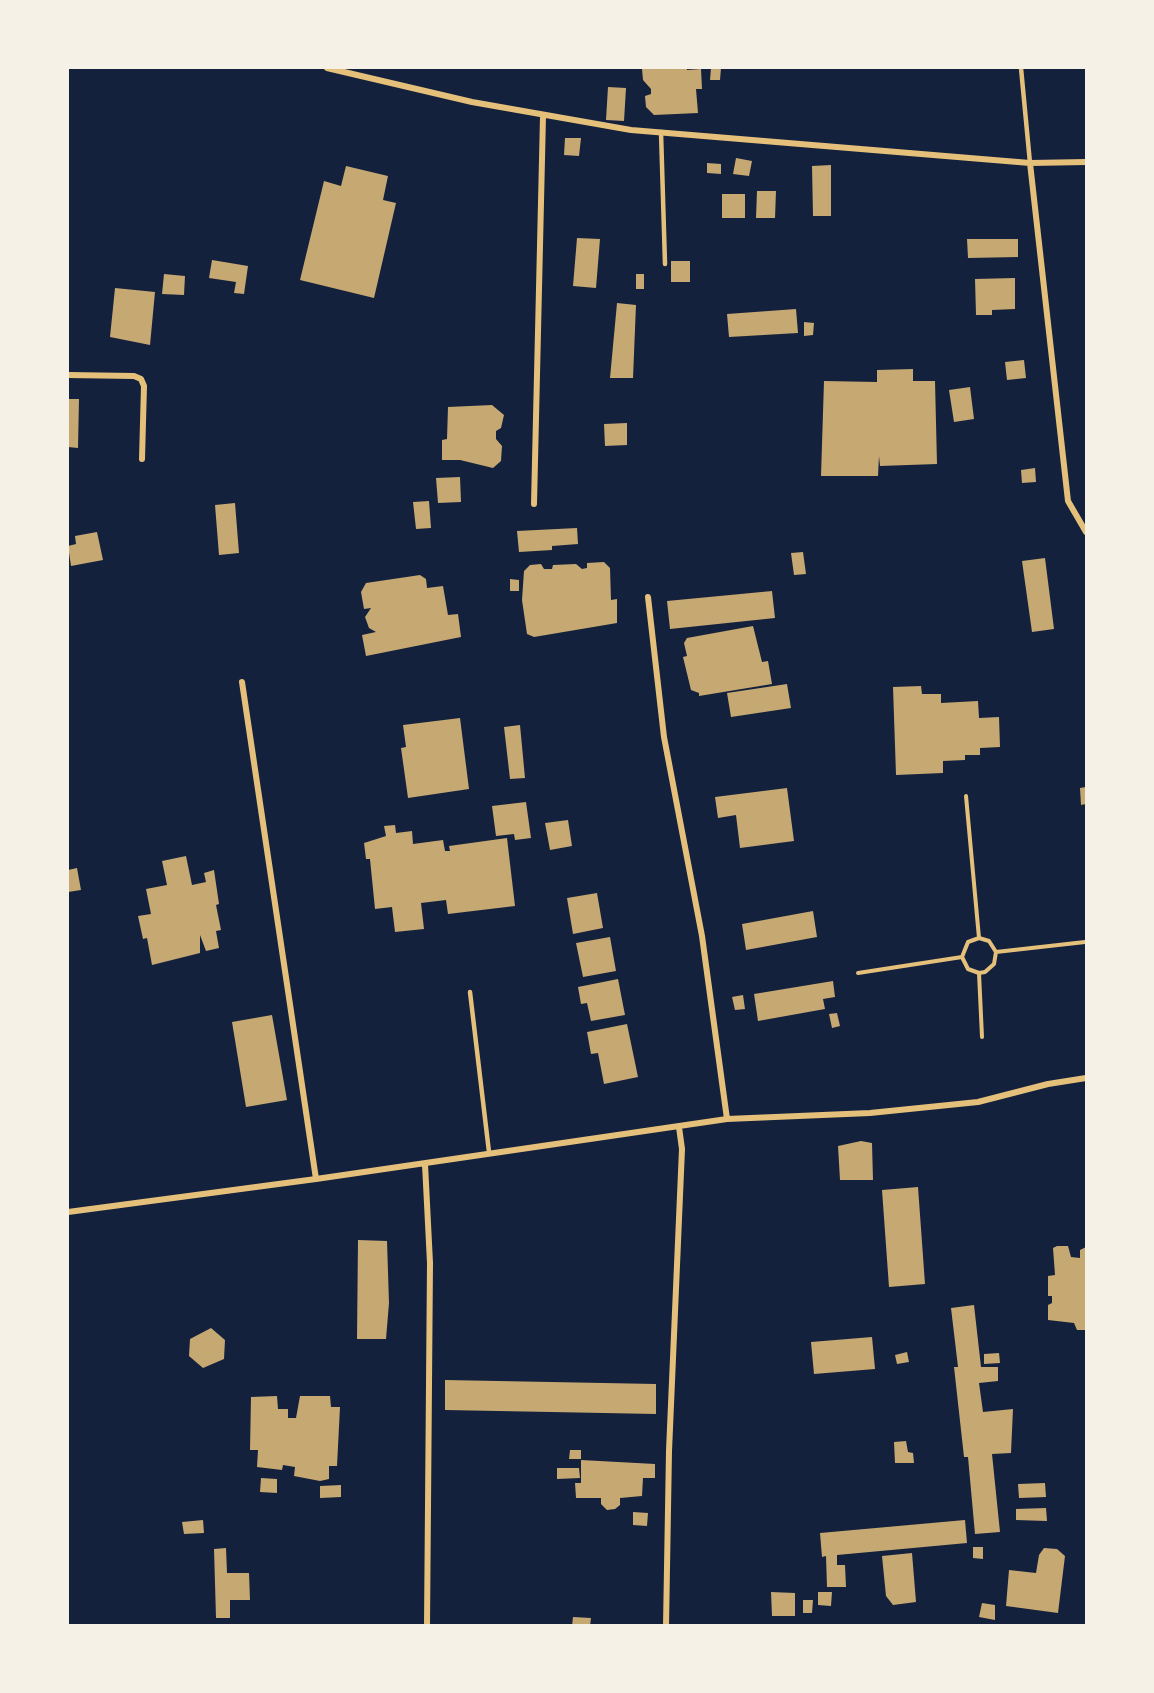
<!DOCTYPE html>
<html>
<head>
<meta charset="utf-8">
<style>
  body { margin:0 }
  #map { position:relative; width:1154px; height:1693px; overflow:hidden; background:#14213d; font-family:"Exo 2",sans-serif }
  canvas { display:block }
  .frame { position:absolute; inset:0; border:69px solid #f6f1e7; pointer-events:none }
</style>
</head>
<body>
<div id="map">
<canvas width="1154" height="1693"></canvas>
<div class="frame"></div>
</div>
<script>
const context = document.querySelector('canvas').getContext('2d');
context.lineJoin = 'round';
function fill(path, color) { context.fillStyle = color; context.fill(path, 'evenodd'); }
const poly = rows => new Path2D(rows.map(r => 'M' + r).join(''));
function strokePath(path, color, width, dash) { context.strokeStyle = color; context.lineWidth = width; context.lineCap = dash ? 'butt' : 'round'; context.setLineDash(dash || []); context.stroke(path); }
const building = poly([
  [687,68,687,70,701,69,702,89,696,89,698,113,654,115,646,107,645,96,651,94,651,89,643,80,642,69],
  [711,68,721,68,720,80,710,80],
  [608,87,626,88,624,121,606,120],
  [565,138,581,138,579,156,564,155],
  [736,158,752,161,749,176,733,174],
  [707,163,721,164,721,174,707,173],
  [831,165,831,216,813,216,812,166],
  [346,166,388,176,383,200,396,203,374,298,300,280,324,181,341,186],
  [757,191,776,191,775,218,756,218],
  [722,194,745,194,745,218,722,218],
  [577,238,600,239,596,288,573,286],
  [967,239,1018,239,1018,257,968,258],
  [212,260,248,266,244,294,234,293,236,282,209,278],
  [671,261,690,261,690,282,671,282],
  [164,274,185,276,184,295,162,294],
  [636,274,644,274,644,289,636,289],
  [1015,278,1015,309,992,310,992,315,976,315,975,279],
  [115,288,155,292,150,345,110,337],
  [617,303,636,305,633,378,610,378],
  [796,309,798,333,729,337,727,314],
  [804,322,814,323,813,335,804,336],
  [1024,360,1026,378,1007,380,1005,362],
  [913,369,913,381,935,381,937,464,880,466,879,456,878,476,821,476,824,381,877,382,877,370],
  [970,387,974,419,954,422,949,390],
  [68,399,79,399,78,448,68,447],
  [492,405,504,415,501,428,496,431,496,439,502,446,501,461,493,468,460,460,442,460,442,440,447,439,448,407],
  [627,423,627,445,605,446,604,424],
  [1035,468,1036,482,1022,483,1021,470],
  [460,477,461,502,438,503,436,478],
  [429,501,431,528,416,529,413,502],
  [235,503,239,553,219,555,215,505],
  [577,528,578,544,552,546,552,550,519,552,517,531],
  [97,532,103,560,71,566,68,546,76,544,75,536],
  [803,552,806,574,794,575,791,553],
  [1045,558,1054,629,1032,632,1022,561],
  [604,562,610,568,611,600,617,599,617,623,534,637,527,634,522,600,524,571,530,565,541,564,544,569,552,569,553,565,576,564,582,569,587,568,587,563],
  [420,575,426,579,427,588,443,586,448,615,458,614,461,637,366,656,362,635,376,632,369,628,365,617,371,608,364,609,361,592,366,583],
  [510,579,519,580,519,591,510,591],
  [772,591,775,618,670,629,667,601],
  [753,626,762,662,768,661,772,684,699,696,699,693,691,690,683,657,687,656,684,643,687,638],
  [787,684,791,708,731,717,727,693],
  [921,686,922,694,941,694,941,703,978,701,979,718,999,717,1000,747,980,748,980,755,965,755,965,760,943,761,943,773,896,775,893,687],
  [460,718,469,789,408,798,401,748,406,747,403,725],
  [520,725,525,778,510,779,504,727],
  [1086,787,1086,804,1081,805,1080,788],
  [787,788,794,841,740,848,736,815,718,818,715,797],
  [526,802,531,838,515,840,514,834,496,836,492,806],
  [568,820,572,846,550,850,545,823],
  [395,825,396,833,412,831,413,844,443,840,445,851,450,851,449,846,507,838,515,906,448,914,446,900,421,903,424,929,395,932,392,907,375,909,370,859,366,859,364,843,386,836,384,826],
  [186,856,192,885,206,882,204,873,214,870,219,904,216,905,221,930,216,931,219,948,206,951,200,935,200,953,152,965,147,938,143,939,138,916,151,914,146,889,167,885,162,861],
  [77,868,81,890,68,892,68,870],
  [597,893,603,928,573,934,567,898],
  [813,911,817,937,746,950,742,924],
  [610,937,616,971,583,977,576,943],
  [618,979,625,1015,591,1021,587,1003,581,1004,578,987],
  [833,981,835,997,823,999,825,1009,758,1021,754,994],
  [743,995,745,1009,735,1010,732,997],
  [837,1013,840,1026,832,1028,829,1014],
  [272,1015,287,1100,246,1107,232,1022],
  [627,1024,638,1077,604,1084,598,1053,591,1054,587,1032],
  [861,1141,872,1143,873,1180,840,1180,838,1146],
  [918,1187,925,1284,889,1287,882,1190],
  [358,1240,387,1241,389,1303,386,1339,357,1339],
  [1057,1246,1068,1246,1071,1257,1080,1258,1080,1250,1086,1247,1086,1330,1077,1330,1074,1323,1048,1320,1048,1305,1052,1303,1052,1296,1048,1296,1048,1276,1055,1275,1053,1248],
  [974,1305,981,1367,998,1367,998,1381,979,1383,983,1412,1013,1409,1011,1453,992,1454,1000,1532,975,1534,968,1457,964,1457,954,1367,958,1367,951,1308],
  [211,1328,225,1340,224,1359,203,1368,189,1356,190,1339],
  [872,1337,875,1369,814,1374,811,1342],
  [907,1352,909,1362,897,1364,895,1355],
  [999,1353,1000,1363,984,1364,984,1354],
  [445,1380,656,1384,656,1414,445,1410],
  [277,1396,278,1409,288,1409,288,1418,296,1418,300,1396,330,1396,331,1407,340,1407,337,1466,329,1466,329,1479,320,1481,294,1476,295,1467,283,1465,282,1470,257,1467,258,1450,250,1450,251,1397],
  [906,1441,908,1452,913,1453,914,1463,895,1463,894,1442],
  [570,1450,581,1450,581,1459,569,1459],
  [581,1460,655,1464,655,1478,643,1478,642,1496,620,1498,620,1505,615,1509,607,1510,601,1504,601,1498,576,1498,575,1483,581,1483],
  [557,1468,579,1468,580,1478,557,1479],
  [261,1478,277,1479,277,1493,260,1492],
  [1045,1483,1046,1497,1019,1498,1018,1484],
  [341,1485,341,1497,320,1498,320,1486],
  [1046,1508,1047,1521,1016,1520,1016,1509],
  [633,1512,648,1513,647,1526,633,1525],
  [203,1520,204,1533,184,1534,182,1522],
  [965,1520,967,1543,837,1555,837,1565,845,1565,846,1587,827,1587,826,1556,822,1557,820,1533],
  [973,1547,983,1547,983,1559,973,1558],
  [226,1548,227,1573,249,1573,250,1600,230,1600,230,1618,216,1618,214,1549],
  [1044,1548,1057,1549,1065,1556,1058,1613,1006,1606,1009,1570,1036,1573,1039,1555],
  [912,1553,916,1602,893,1605,886,1596,882,1556],
  [771,1592,795,1593,795,1616,772,1616],
  [818,1592,832,1592,831,1606,818,1605],
  [803,1600,813,1600,812,1613,803,1613],
  [982,1603,995,1605,995,1620,979,1617],
  [573,1617,591,1618,590,1626,572,1626]
]);
const path = poly([
  [966,796,979,938,989,941,996,952,994,964,985,972,979,973,982,1037],
  [979,938,968,942,962,957,968,969,979,973],
  [996,952,1085,942],
  [858,973,962,957]
]);
const service = poly([
  [1021,68,1030,163],
  [661,132,665,264],
  [470,992,489,1152]
]);
const minor = poly([
  [327,68,472,102,631,130,1030,163,1086,162],
  [1030,163,1068,501,1086,532],
  [68,375,134,376,141,379,144,386,142,459],
  [534,504,543,116],
  [648,597,664,737,702,936,727,1119],
  [242,682,316,1179],
  [425,1164,430,1263,427,1626],
  [68,1212,316,1179,727,1119,870,1113,978,1102,1048,1084,1086,1078],
  [666,1626,669,1451,682,1149,679,1127]
]);
fill(building, '#c6a872');
strokePath(path, '#e5c07b', 4);
strokePath(service, '#e5c07b', 4.5);
strokePath(minor, '#e5c07b', 6);
</script>
</body>
</html>
